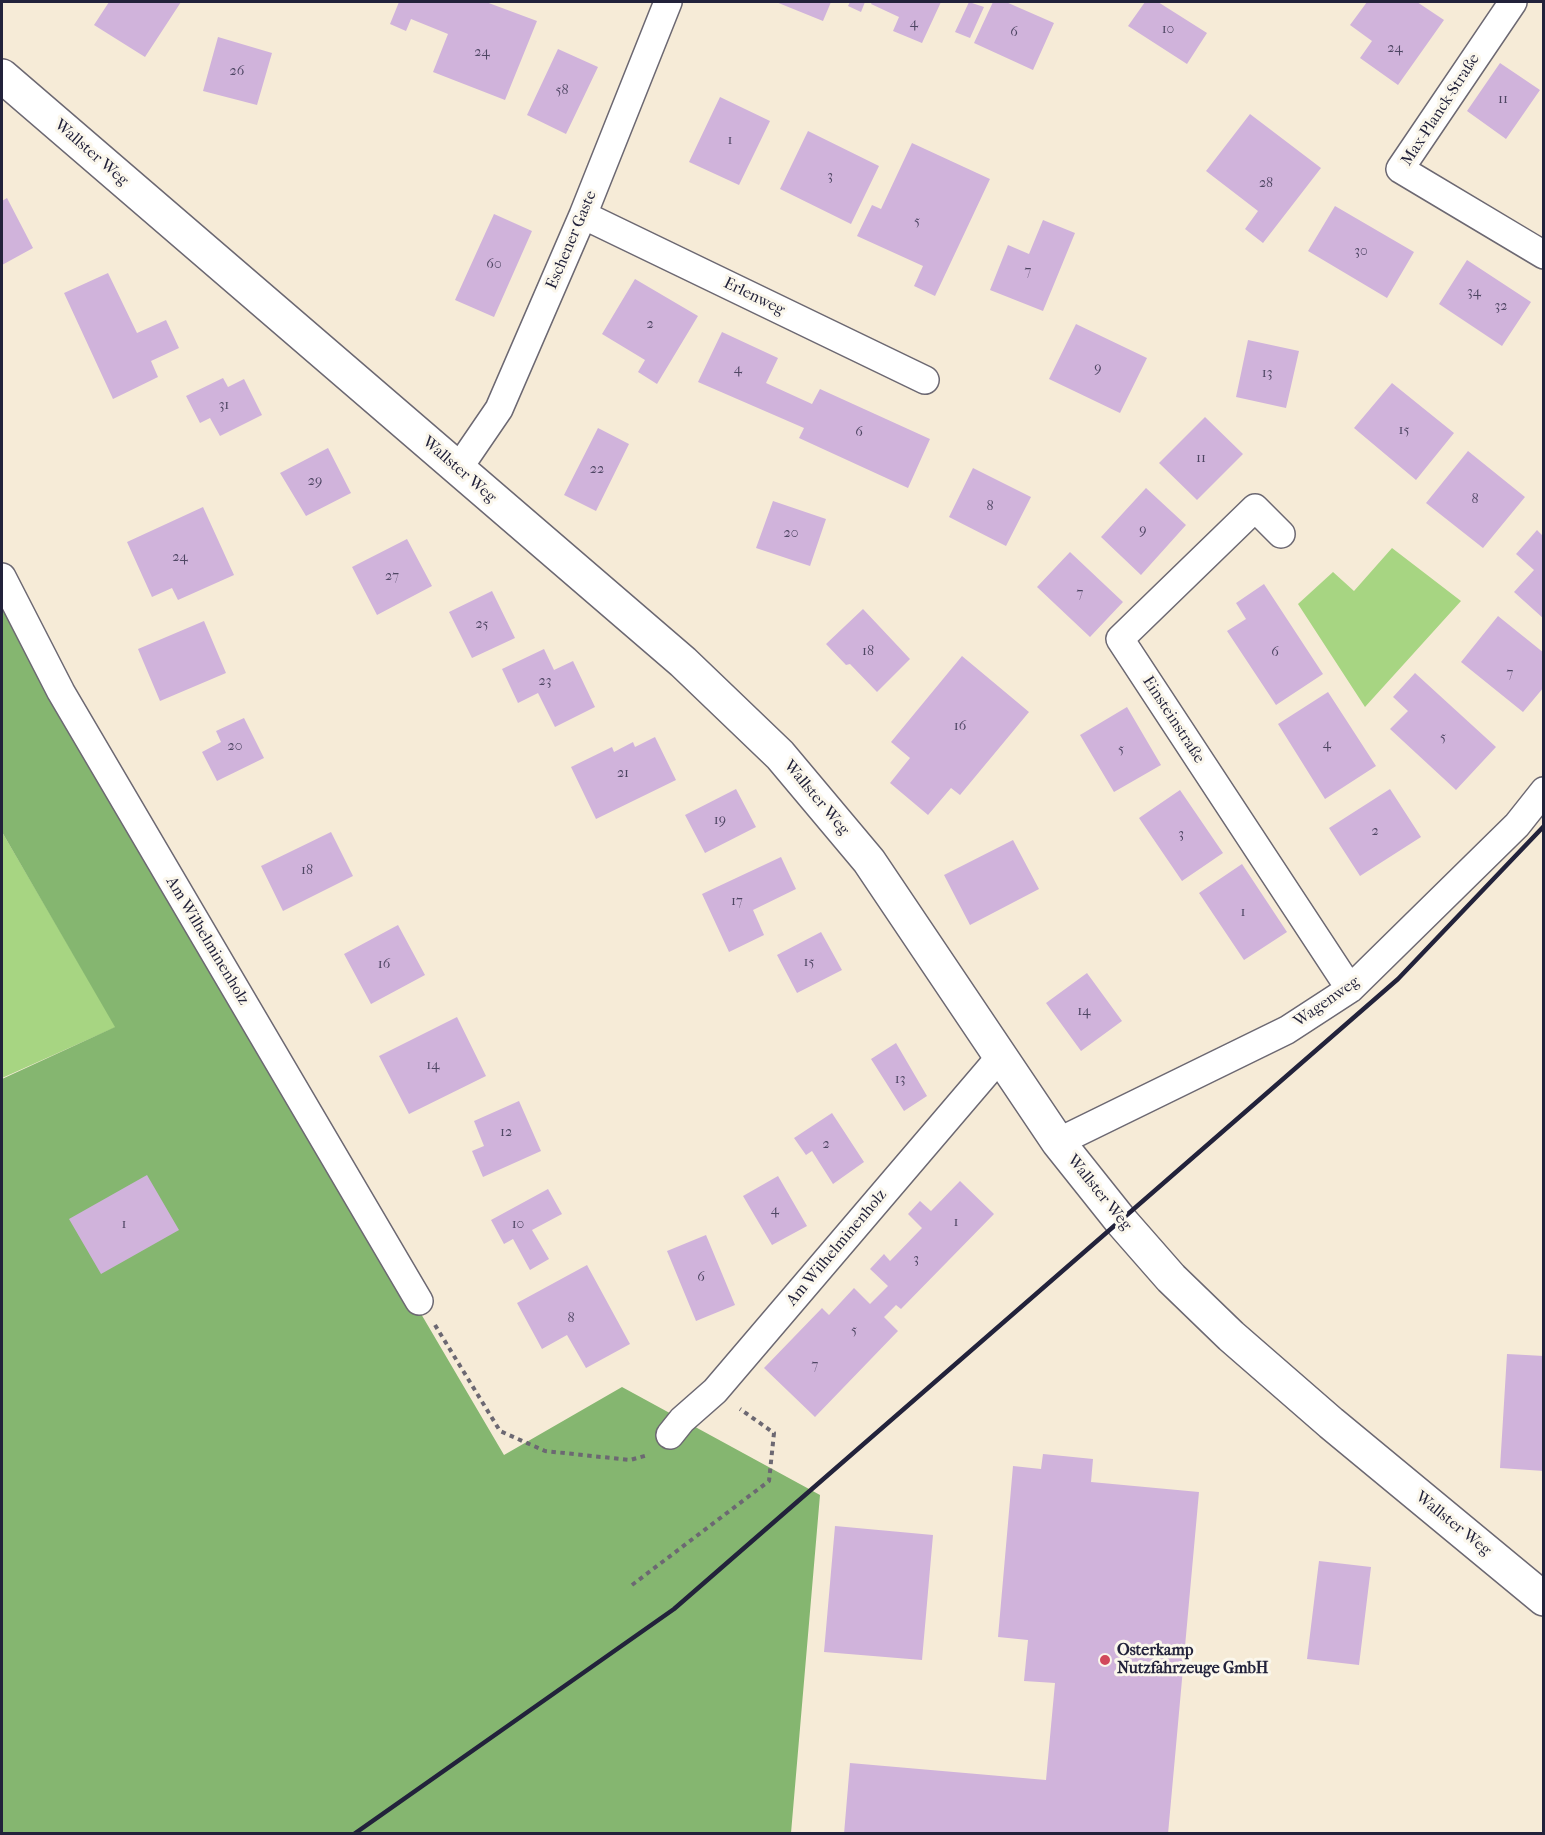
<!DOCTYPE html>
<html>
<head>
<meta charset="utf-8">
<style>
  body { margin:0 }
  #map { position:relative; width:1545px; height:1835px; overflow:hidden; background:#f6ebd7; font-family:"IM FELL French Canon",serif }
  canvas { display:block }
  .frame { position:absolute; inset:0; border:3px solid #22223b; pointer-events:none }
</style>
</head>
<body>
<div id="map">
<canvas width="1545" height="1835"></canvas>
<div class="frame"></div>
</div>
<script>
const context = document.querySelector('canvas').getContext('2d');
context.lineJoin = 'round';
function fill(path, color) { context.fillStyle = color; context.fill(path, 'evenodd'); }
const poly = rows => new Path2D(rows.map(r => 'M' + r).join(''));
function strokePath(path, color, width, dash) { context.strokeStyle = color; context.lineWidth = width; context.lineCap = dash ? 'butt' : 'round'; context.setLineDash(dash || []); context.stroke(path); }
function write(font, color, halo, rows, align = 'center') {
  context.font = font + ' "IM FELL French Canon",serif'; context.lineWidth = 6; context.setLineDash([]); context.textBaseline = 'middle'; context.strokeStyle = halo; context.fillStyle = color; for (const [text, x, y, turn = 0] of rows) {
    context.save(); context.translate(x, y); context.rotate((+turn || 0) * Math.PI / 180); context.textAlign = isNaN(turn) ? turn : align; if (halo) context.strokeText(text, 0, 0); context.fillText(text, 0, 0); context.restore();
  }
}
const green = poly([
  [1392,548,1461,601,1365,707,1298,604,1333,572,1354,591],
  [2,832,116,1027,2,1078]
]);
const forest = poly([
  [2,591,223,977,504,1455,622,1387,820,1495,791,1833,2,1833,2,1079,115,1027,2,832]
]);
const building = poly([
  [109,2,181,2,145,57,94,25],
  [399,2,486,2,537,21,505,100,433,72,448,34,411,19,406,31,390,24],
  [776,2,831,2,823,21],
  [850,2,865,2,861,12,848,6],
  [872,2,941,2,922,43,893,31,899,17,871,4],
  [969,2,984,7,970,38,955,32],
  [993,2,1006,2,1054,23,1033,70,974,43],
  [1145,2,1158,2,1207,33,1187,64,1128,26],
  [1367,2,1417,2,1444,20,1398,85,1360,58,1372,41,1350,25],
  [218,37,272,53,257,105,203,91],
  [558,49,598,67,566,134,527,115],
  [1500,63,1540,90,1506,139,1467,111],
  [720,97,770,121,739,185,689,162],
  [1250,114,1321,168,1263,243,1245,229,1258,211,1206,171],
  [808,131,879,166,851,224,780,189],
  [912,143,990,179,935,296,914,286,923,266,857,236,872,205,881,209],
  [7,198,33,248,2,265,2,201],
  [1335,206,1414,252,1387,298,1308,251],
  [494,214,532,231,494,317,455,300],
  [1043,220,1075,233,1043,311,990,290,1008,245,1029,254],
  [1467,260,1531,302,1502,346,1439,304],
  [108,273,137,333,166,320,179,348,151,361,158,377,113,399,64,293],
  [635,279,698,316,657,384,638,372,645,360,602,334],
  [1076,324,1147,358,1120,413,1049,379],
  [722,332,778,358,766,383,812,404,820,389,930,439,908,488,799,438,804,428,698,382],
  [1248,340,1299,351,1286,408,1236,397],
  [223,378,228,387,244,379,262,415,220,436,210,418,200,423,186,396],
  [1392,383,1454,433,1416,480,1354,428],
  [1205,417,1243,454,1197,500,1159,463],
  [598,428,629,444,596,511,564,495],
  [328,448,351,493,306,516,280,473],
  [1468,451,1525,497,1483,548,1426,503],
  [973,468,1031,497,1006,546,949,517],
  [1146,488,1186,525,1141,575,1101,537],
  [773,501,826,519,810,566,756,548],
  [203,507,234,575,178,600,172,588,152,597,127,542],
  [1537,530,1544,537,1544,619,1514,592,1534,570,1516,554],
  [407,539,432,586,377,615,352,567],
  [1070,552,1123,602,1090,637,1037,587],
  [1264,584,1323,674,1276,705,1227,631,1246,619,1236,603],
  [492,591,515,638,472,658,449,612],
  [863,609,910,659,877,692,850,664,846,665,826,644],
  [1498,616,1544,653,1544,687,1523,712,1461,662],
  [204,621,226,673,160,701,138,649],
  [544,649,554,670,573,661,595,707,555,727,538,693,518,703,502,669],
  [962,656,1029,712,960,795,951,788,928,815,890,783,910,758,891,742],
  [1415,673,1496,747,1456,790,1390,729,1408,711,1393,697],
  [1328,692,1376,766,1325,799,1278,724],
  [1127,707,1161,765,1114,792,1080,735],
  [244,718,264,758,217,781,202,752,221,742,216,731],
  [655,737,676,780,596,819,571,767,612,747,614,752,633,742,635,747],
  [736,789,756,827,705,853,685,815],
  [1390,789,1421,837,1360,876,1329,828],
  [1180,790,1223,853,1182,881,1139,818],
  [331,832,353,876,283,911,261,866],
  [1013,840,1039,889,970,925,944,875],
  [781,857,796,889,753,910,764,935,729,952,702,894],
  [1242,864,1287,932,1244,960,1199,893],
  [398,925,425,975,371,1004,344,954],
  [821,932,842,970,797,993,777,955],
  [1087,973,1122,1021,1081,1051,1046,1003],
  [457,1017,486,1076,409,1114,379,1056],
  [896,1043,927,1096,904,1111,871,1059],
  [519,1101,541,1151,483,1177,472,1151,484,1146,474,1121],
  [832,1113,864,1162,833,1184,812,1151,806,1155,794,1138],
  [147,1175,179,1230,101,1274,69,1219],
  [778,1176,807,1226,772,1245,743,1196],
  [960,1181,994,1214,901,1309,896,1305,884,1317,898,1331,815,1417,764,1368,822,1308,829,1315,854,1288,870,1304,888,1286,870,1269,884,1254,890,1261,922,1228,908,1214,920,1201,931,1211],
  [548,1189,562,1214,532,1230,549,1259,530,1270,513,1239,504,1244,491,1220],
  [706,1235,735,1305,696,1321,667,1251],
  [587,1265,630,1344,586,1368,567,1335,542,1349,517,1303],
  [1507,1354,1544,1356,1544,1471,1500,1468],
  [1043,1454,1093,1459,1091,1482,1199,1492,1168,1834,844,1834,850,1763,1046,1780,1055,1683,1024,1681,1028,1640,998,1637,1013,1466,1041,1469],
  [835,1526,933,1535,922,1660,824,1652],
  [1319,1561,1371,1567,1359,1665,1307,1659]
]);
const path = poly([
  [435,1325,500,1431,545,1451,630,1460,648,1455],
  [632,1585,769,1481,774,1433,740,1409]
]);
const street = poly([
  [1513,2,1400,169,1544,255],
  [583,215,925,380],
  [458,469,499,409,583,215,668,2],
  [1281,534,1255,508,1120,639,1350,989],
  [2,577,61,692,419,1301],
  [1058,1142,1287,1030,1350,989,1517,825,1544,791],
  [670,1435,682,1420,715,1391,1000,1057]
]);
const secondary = poly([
  [2,76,683,662,780,755,869,861,1058,1142,1121,1221,1171,1278,1231,1336,1331,1423,1544,1599]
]);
const rail = poly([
  [354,1834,674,1609,1398,979,1544,826]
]);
const markers = [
  [1105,1660,6,"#d1495b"]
];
const numberNames = [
  ["4",914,24],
  ["10",1168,30],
  ["6",1014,33],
  ["24",1395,49],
  ["24",482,53],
  ["26",237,72],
  ["58",562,91],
  ["11",1503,100],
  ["1",730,141],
  ["3",830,177],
  ["28",1266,184],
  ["5",917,222],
  ["30",1361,252],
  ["60",494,265],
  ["7",1028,272],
  ["34",1474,293],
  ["32",1501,307],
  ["2",650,325],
  ["9",1098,369],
  ["4",738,370],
  ["13",1267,374],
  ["31",224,406],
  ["15",1404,431],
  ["6",859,433],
  ["11",1201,459],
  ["22",597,470],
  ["29",315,482],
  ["8",1475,500],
  ["8",990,507],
  ["9",1143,531],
  ["20",791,534],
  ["24",180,558],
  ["27",392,577],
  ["7",1080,594],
  ["25",482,625],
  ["18",868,652],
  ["6",1275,653],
  ["7",1510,674],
  ["23",545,682],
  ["16",960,727],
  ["5",1443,738],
  ["4",1327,745],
  ["20",235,747],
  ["5",1121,750],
  ["21",623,774],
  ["19",720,821],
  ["2",1375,832],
  ["3",1181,835],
  ["18",307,871],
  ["17",737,902],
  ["1",1243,913],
  ["15",809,963],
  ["16",384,965],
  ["14",1084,1012],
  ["14",433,1066],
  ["13",900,1080],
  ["12",506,1133],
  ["2",826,1145],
  ["4",775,1211],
  ["1",956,1223],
  ["1",124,1225],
  ["10",518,1225],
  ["3",916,1260],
  ["6",701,1278],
  ["8",571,1319],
  ["5",854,1331],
  ["7",815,1366]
];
const streetNames = [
  ["Max-Planck-Straße",1441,110,-57],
  ["Wallster Weg",91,153,41],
  ["Eschener Gaste",572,240,-67],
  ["Erlenweg",754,297,26],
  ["Wallster Weg",459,470,41],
  ["Einsteinstraße",1173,720,57],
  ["Wallster Weg",816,798,50],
  ["Am Wilhelminenholz",207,941,59],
  ["Wagenweg",1327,1002,-35],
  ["Wallster Weg",1099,1193,51],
  ["Am Wilhelminenholz",837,1248,-50],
  ["Wallster Weg",1453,1524,39]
];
const poiNames = [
  ["Osterkamp",1117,1651],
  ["Nutzfahrzeuge GmbH",1117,1669]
];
fill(green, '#a7d582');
fill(forest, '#85b670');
fill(building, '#d0b3db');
strokePath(street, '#6c6872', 30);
strokePath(secondary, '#6c6872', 36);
strokePath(path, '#6c6872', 4, [4.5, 4.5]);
strokePath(street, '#fff', 27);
strokePath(secondary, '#fff', 33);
strokePath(rail, '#22223b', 4.5);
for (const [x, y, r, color] of markers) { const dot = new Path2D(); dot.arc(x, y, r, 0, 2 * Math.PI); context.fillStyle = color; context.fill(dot); strokePath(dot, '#fbf7ec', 2); }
write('14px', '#4e4663', null, numberNames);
write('16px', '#22223b', '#fbf7ec', streetNames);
write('bold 16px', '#22223b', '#fbf7ec', poiNames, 'left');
</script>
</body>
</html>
